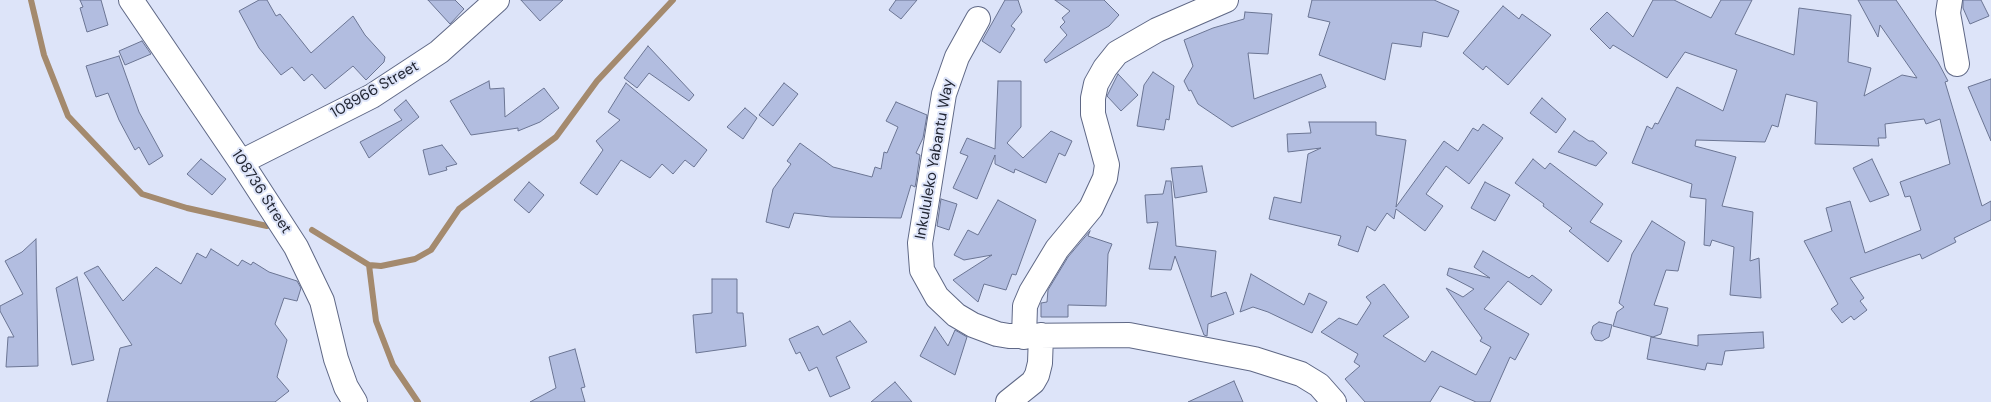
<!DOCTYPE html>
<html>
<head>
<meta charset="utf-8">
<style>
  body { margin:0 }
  canvas { display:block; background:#dde4f9 }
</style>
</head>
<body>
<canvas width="1991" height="402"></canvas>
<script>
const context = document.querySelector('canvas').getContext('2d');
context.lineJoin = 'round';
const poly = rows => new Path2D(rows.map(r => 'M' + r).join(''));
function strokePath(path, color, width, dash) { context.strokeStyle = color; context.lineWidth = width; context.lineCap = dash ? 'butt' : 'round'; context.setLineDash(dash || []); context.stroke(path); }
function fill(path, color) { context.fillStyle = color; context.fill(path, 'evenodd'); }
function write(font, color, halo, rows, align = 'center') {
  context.font = font + ' "DM Sans",sans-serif'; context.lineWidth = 4; context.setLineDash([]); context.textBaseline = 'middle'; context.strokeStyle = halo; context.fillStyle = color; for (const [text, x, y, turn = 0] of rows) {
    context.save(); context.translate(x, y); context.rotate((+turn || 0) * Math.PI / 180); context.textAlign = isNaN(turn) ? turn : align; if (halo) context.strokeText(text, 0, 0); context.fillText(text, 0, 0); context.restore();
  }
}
const stream = poly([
  [31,0,44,55,68,116,142,194,187,208,267,226],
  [312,230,369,265,381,266,415,259,431,250,459,209,556,137,597,81,673,0],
  [369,265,376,321,393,365,418,402]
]);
const building = poly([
  [80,0,101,0,108,25,87,32,80,8,83,7,80,0],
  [259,0,267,0,276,16,280,14,311,53,353,16,365,35,385,57,384,62,366,80,353,66,325,89,312,74,304,81,292,67,281,75,259,48,239,11,259,0],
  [428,0,455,0,464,9,450,24,428,0],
  [521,0,563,0,540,21,521,0],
  [896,0,917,0,901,19,889,10,896,0],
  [1005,0,1018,0,1022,12,1011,26,1015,29,1000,53,982,41,1005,0],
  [1055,0,1104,0,1119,15,1109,26,1046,63,1044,60,1067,35,1060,27,1065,22,1062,18,1070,11,1055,0],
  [1312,0,1434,0,1459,11,1448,37,1423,32,1421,47,1392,43,1385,80,1319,55,1330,22,1308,17,1312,0],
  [1653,0,1674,0,1711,18,1721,0,1752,0,1735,34,1794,55,1799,8,1851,15,1848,62,1871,68,1864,96,1902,75,1917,78,1880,25,1878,37,1858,0,1896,0,1938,62,1948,81,1945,82,1982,206,1991,201,1991,220,1954,238,1956,242,1922,259,1920,254,1850,278,1864,298,1860,301,1867,310,1854,320,1851,316,1842,323,1831,309,1838,304,1804,241,1832,231,1826,208,1850,201,1865,253,1921,230,1910,196,1905,197,1900,182,1950,164,1940,119,1926,124,1924,119,1885,124,1886,138,1878,138,1879,146,1815,144,1817,102,1786,94,1778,127,1772,125,1765,142,1696,140,1695,146,1736,157,1722,206,1753,212,1750,261,1759,258,1761,298,1730,295,1734,247,1712,240,1710,246,1704,245,1706,199,1690,197,1692,184,1632,163,1647,126,1652,129,1655,123,1658,124,1677,87,1723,111,1737,70,1685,52,1667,78,1613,45,1610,49,1590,29,1607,12,1633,37,1653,0],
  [1963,0,1981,0,1989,16,1970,24,1963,8,1963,0],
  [1503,6,1519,19,1522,14,1551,35,1508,85,1486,66,1483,70,1463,53,1503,6],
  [1245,12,1272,14,1268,54,1248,53,1254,99,1321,74,1326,87,1232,127,1198,104,1191,90,1189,91,1184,81,1193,66,1184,40,1213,28,1244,19,1245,12],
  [142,41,151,54,125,65,119,51,142,41],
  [648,46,694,95,689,101,649,73,637,88,624,78,648,46],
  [119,56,139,112,163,156,149,165,139,147,135,150,119,120,108,93,96,97,86,66,119,56],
  [1153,72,1174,86,1169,120,1166,119,1164,130,1137,126,1144,85,1153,72],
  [1118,74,1138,95,1121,111,1107,96,1118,74],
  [1991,79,1991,141,1968,87,1991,79],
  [489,81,490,89,504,88,505,117,544,88,559,108,540,122,518,131,518,128,471,135,450,101,489,81],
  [998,81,1021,81,1021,127,1007,143,1023,158,1051,131,1072,141,1065,156,1059,153,1046,183,1015,169,1014,173,995,164,995,155,977,199,953,188,968,156,960,153,967,138,995,149,998,81],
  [626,83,707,150,694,167,685,160,673,174,662,164,650,178,621,160,597,195,580,183,603,150,596,141,620,120,608,112,626,83],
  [784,83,798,94,773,126,759,115,784,83],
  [1542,98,1566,119,1556,133,1530,113,1542,98],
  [406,100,419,117,369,158,360,142,402,120,394,110,406,100],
  [896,102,927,115,923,138,916,153,920,155,916,182,915,187,911,185,901,218,831,217,794,213,789,228,766,222,773,189,791,164,787,161,800,143,833,167,872,177,875,167,881,169,884,152,887,153,898,127,886,121,896,102],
  [745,108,757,118,743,139,727,127,745,108],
  [1309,122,1376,122,1376,135,1406,140,1396,207,1444,141,1458,151,1473,128,1478,131,1483,124,1503,138,1469,184,1446,166,1426,194,1443,206,1425,231,1396,209,1394,219,1387,213,1375,231,1367,226,1358,252,1338,245,1341,236,1269,219,1274,197,1301,203,1308,154,1321,148,1288,152,1287,134,1311,133,1309,122],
  [1574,131,1589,141,1593,141,1607,153,1596,166,1558,152,1574,131],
  [442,145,457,164,446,167,447,170,429,175,423,150,442,145],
  [201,159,226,179,212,195,187,174,201,159],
  [1533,159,1545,169,1550,163,1603,204,1590,222,1622,241,1608,262,1569,231,1572,228,1543,206,1544,204,1515,183,1533,159],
  [1872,159,1889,195,1870,202,1853,168,1872,159],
  [1202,166,1207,192,1175,198,1171,168,1202,166],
  [1166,181,1171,181,1176,246,1216,251,1211,297,1226,292,1234,314,1208,324,1207,336,1204,335,1175,256,1171,270,1149,269,1158,222,1147,223,1145,195,1163,194,1166,181],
  [529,182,544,195,529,213,514,200,529,182],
  [1485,182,1510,195,1495,221,1471,208,1485,182],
  [941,199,957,204,949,230,937,226,941,199],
  [998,200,1036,220,1016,275,1012,274,1006,290,984,284,978,302,953,280,992,255,964,260,954,255,968,230,978,235,998,200],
  [1652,221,1685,242,1678,271,1666,270,1654,305,1668,308,1661,334,1653,337,1613,326,1617,312,1624,307,1619,303,1632,254,1652,221],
  [1090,231,1088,236,1112,244,1108,254,1106,306,1068,305,1068,317,1041,317,1041,303,1047,302,1048,290,1068,257,1090,231],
  [36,239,38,366,6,367,8,337,14,337,0,311,0,306,23,294,5,261,22,252,36,239],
  [211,249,238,266,242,260,251,265,253,262,269,272,297,281,301,288,297,301,284,298,275,324,287,340,277,377,289,391,275,402,107,402,120,348,132,345,84,273,98,266,123,301,156,267,181,284,197,253,206,258,211,249],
  [1483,251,1529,278,1532,275,1552,290,1541,305,1508,281,1484,309,1529,334,1515,360,1510,357,1490,402,1476,402,1440,386,1430,402,1365,402,1345,379,1360,366,1354,362,1358,354,1321,332,1339,318,1357,325,1371,303,1366,297,1384,284,1409,317,1383,336,1425,362,1432,351,1476,375,1491,347,1480,341,1482,338,1446,288,1463,297,1474,289,1447,275,1449,268,1490,278,1474,267,1483,251],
  [1251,274,1304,305,1309,293,1327,302,1312,333,1268,312,1253,307,1240,312,1251,274],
  [77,277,94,360,72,365,56,288,77,277],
  [712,279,737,279,737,313,743,313,746,346,696,353,693,315,712,313,712,279],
  [850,321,867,342,836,357,850,388,830,397,817,367,809,371,800,352,796,354,789,339,818,326,823,335,850,321],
  [1599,322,1612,325,1609,337,1602,341,1595,340,1591,333,1593,326,1599,322],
  [935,327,948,346,955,330,967,337,955,375,920,356,935,327],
  [1763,332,1764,348,1725,351,1722,365,1707,363,1705,370,1647,359,1651,337,1698,346,1698,335,1763,332],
  [575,349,585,387,581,388,585,402,530,402,556,388,549,357,575,349],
  [1234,381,1243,402,1188,402,1234,381],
  [895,382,912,402,871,402,895,382]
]);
const minor = poly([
  [131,0,241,162,296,247,322,301,336,359,346,387,355,402],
  [1950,0,1948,13,1957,64],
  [978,19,957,57,944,94,920,243,922,270,937,297,956,315,973,325,997,334,1009,336,1129,335,1254,359,1301,374,1319,385,1334,402],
  [241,162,372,96,439,52,497,0],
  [1024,337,1025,306,1031,292,1057,249,1091,208,1105,178,1107,165,1093,114,1093,98,1096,84,1105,68,1117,53,1157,30,1226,0],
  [1008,402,1033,382,1037,375,1040,363,1041,335]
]);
const streetNames = [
  ["108966 Street",375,90,-30],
  ["Inkululeko Yabantu Way",935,159,-80],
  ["108736 Street",261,192,57]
];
strokePath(stream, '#a48a6e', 6);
fill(building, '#b2bde0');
strokePath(building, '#6b7593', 1);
strokePath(minor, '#5f6886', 26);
strokePath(minor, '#fff', 24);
write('15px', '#212532', '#dde4f9', streetNames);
</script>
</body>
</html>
